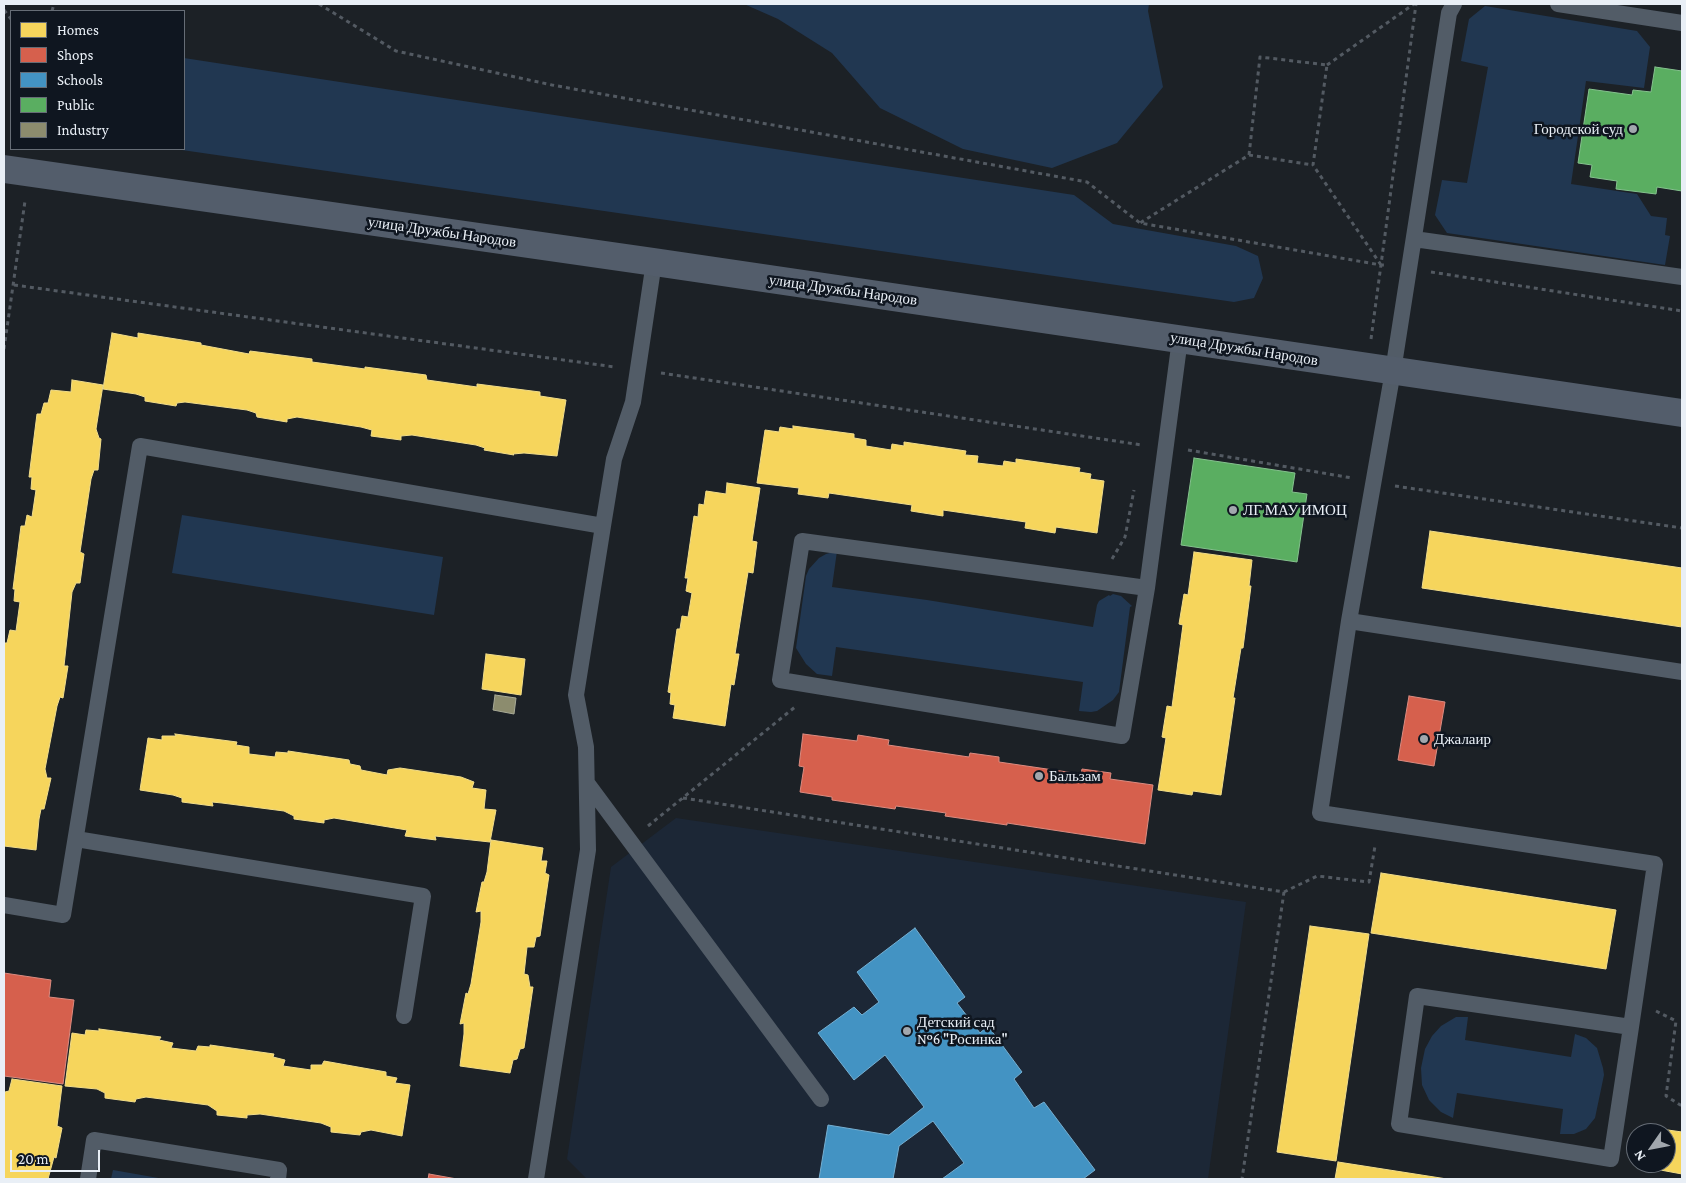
<!DOCTYPE html>
<html>
<head>
<meta charset="utf-8">
<style>
  body { margin:0 }
  #map { position:relative; width:1686px; height:1183px; overflow:hidden; background:#1c2126; font-family:"Crimson Pro",serif }
  canvas { display:block }
  .frame { position:absolute; inset:0; border:5px solid #e9eff6; pointer-events:none }
  .legend { position:absolute; left:10px; top:10px; width:175px; height:140px; box-sizing:border-box; background:#0f1620; border:1px solid #666d76; margin:0; padding:6px 9px; list-style:none; font-size:15px; color:#e9eff6 }
  .legend li { display:flex; align-items:center; gap:10px; height:25px }
  .legend b { width:25px; border:1px solid #666d76 }
  .north { position:absolute; left:1626px; top:1123px; width:50px; height:50px; box-sizing:border-box; background:#0f1620; border:1px solid #666d76; border-radius:50%; rotate:237deg; font-size:14px; font-weight:700; line-height:20px; text-align:center; color:#e9eff6 }
  .north::after { content:''; display:block; margin:auto; width:18px; height:22px; background:#a1a7ad; clip-path:polygon(50% 0,100% 100%,50% 72%,0 100%) }
  .scale { position:absolute; left:10px; top:1150px; width:90px; height:22px; box-sizing:border-box; border:2px solid #e9eff6; border-top:0; padding-left:6px; font-size:15px; line-height:18px; white-space:nowrap; color:#e9eff6; -webkit-text-stroke:4px #0f1620; paint-order:stroke }
</style>
</head>
<body>
<div id="map">
<canvas width="1686" height="1183"></canvas>
<div class="frame"></div>
<ul class="legend">
<li><b style="height:14px;background:#f6d55c"></b>Homes</li>
<li><b style="height:14px;background:#d6604d"></b>Shops</li>
<li><b style="height:14px;background:#4393c3"></b>Schools</li>
<li><b style="height:14px;background:#5aae61"></b>Public</li>
<li><b style="height:14px;background:#8c8c6e"></b>Industry</li>
</ul>
<div class="north">N</div>
<div class="scale">20 m</div>
</div>
<script>
const context = document.querySelector('canvas').getContext('2d');
context.lineJoin = 'round';
function fill(path, color) { context.fillStyle = color; context.fill(path, 'evenodd'); }
const poly = rows => new Path2D(rows.map(r => 'M' + r).join(''));
function strokePath(path, color, width, dash) { context.strokeStyle = color; context.lineWidth = width; context.lineCap = dash ? 'butt' : 'round'; context.setLineDash(dash || []); context.stroke(path); }
function write(font, color, halo, rows, align = 'center') {
  context.font = font + ' "Crimson Pro",serif'; context.lineWidth = 5; context.setLineDash([]); context.textBaseline = 'middle'; context.strokeStyle = halo; context.fillStyle = color; for (const [text, x, y, turn = 0] of rows) {
    context.save(); context.translate(x, y); context.rotate((+turn || 0) * Math.PI / 180); context.textAlign = isNaN(turn) ? turn : align; if (halo) context.strokeText(text, 0, 0); context.fillText(text, 0, 0); context.restore();
  }
}
const built = poly([
  [676,818,1246,902,1208,1179,587,1179,567,1159,611,867]
]);
const green = poly([
  [744,4,1149,4,1148,11,1163,87,1117,143,1052,168,963,149,880,108,832,53,778,19],
  [1485,6,1637,31,1650,47,1644,88,1586,81,1571,184,1637,194,1651,216,1667,218,1665,235,1670,236,1665,265,1447,233,1435,215,1442,180,1467,183,1488,67,1461,61,1469,19],
  [184,58,1074,195,1113,224,1236,246,1258,256,1263,278,1254,298,1234,302,175,149,184,149],
  [182,515,443,557,434,615,172,573],
  [837,551,832,587,927,600,1093,627,1097,605,1099,601,1109,595,1110,596,1113,594,1121,596,1132,606,1130,607,1119,692,1113,700,1097,711,1091,712,1079,711,1083,682,836,647,832,676,817,674,806,664,796,648,806,576,809,569,819,558,826,554],
  [1456,1017,1468,1017,1465,1040,1571,1057,1575,1034,1586,1038,1597,1048,1603,1068,1604,1075,1595,1118,1586,1129,1574,1134,1560,1134,1563,1109,1457,1093,1453,1118,1441,1112,1429,1100,1422,1085,1421,1068,1425,1049,1432,1036,1441,1026],
  [113,1170,164,1179,111,1179]
]);
const homes = poly([
  [112,333,138,338,138,333,201,343,201,345,249,354,250,351,312,359,312,362,365,369,365,367,426,375,427,380,477,387,477,384,540,392,540,396,566,400,557,456,524,453,513,454,514,455,484,450,485,448,476,445,412,435,401,436,401,440,371,436,372,430,361,427,297,417,287,419,287,422,257,417,256,413,247,410,185,402,177,403,176,406,145,401,145,397,136,394,103,389,112,333],
  [72,380,103,385,96,429,99,438,101,439,98,470,94,470,91,479,80,552,84,554,80,583,76,583,72,592,64,666,68,666,63,698,60,697,57,706,45,769,47,778,51,778,44,809,41,809,39,819,36,850,4,846,4,643,7,643,10,630,16,631,20,602,14,601,15,589,13,589,21,526,25,526,27,515,32,517,36,490,31,489,32,477,29,477,37,414,41,414,44,403,48,403,51,390,71,392,72,380],
  [793,426,854,434,854,438,866,440,866,446,891,450,892,444,904,446,904,442,966,451,965,455,978,456,977,463,1003,466,1004,461,1016,463,1016,459,1080,468,1079,472,1091,474,1090,479,1104,481,1097,533,1056,527,1055,533,1025,528,1026,522,943,510,943,516,911,511,912,505,829,493,828,498,798,494,799,488,757,483,765,430,779,432,780,427,793,429,793,426],
  [727,483,760,488,752,541,757,542,753,573,748,572,735,654,739,654,734,685,731,684,725,726,673,718,675,705,670,704,671,693,668,692,677,629,680,629,682,616,688,617,692,593,686,591,688,578,685,578,694,516,698,517,699,504,704,505,706,491,726,494,727,483],
  [1430,531,1682,568,1682,627,1422,588,1430,531],
  [1194,552,1252,560,1249,586,1251,586,1243,648,1241,648,1233,698,1235,698,1221,795,1193,791,1192,795,1158,790,1166,738,1162,737,1167,706,1172,707,1183,625,1179,624,1184,594,1188,595,1194,552],
  [486,654,525,659,521,695,482,689,486,654],
  [175,734,237,742,236,745,249,747,249,754,275,757,276,752,288,753,288,751,349,760,350,764,360,766,361,770,387,775,388,770,400,768,461,777,474,782,472,788,486,790,484,809,496,810,490,842,435,836,436,840,405,836,407,830,334,818,324,820,324,823,294,819,294,816,284,811,222,803,212,802,213,806,182,802,182,798,173,795,140,790,148,738,162,740,162,736,176,736,175,734],
  [491,840,543,848,541,861,547,861,545,873,549,875,540,936,536,937,534,947,527,947,524,974,528,975,530,987,533,987,524,1048,520,1049,517,1059,513,1060,510,1073,460,1066,464,1034,464,1023,460,1024,466,993,468,994,471,984,481,922,481,911,476,912,482,882,484,882,487,872,491,840],
  [1381,873,1616,910,1606,969,1371,933,1381,873],
  [1310,926,1369,934,1336,1161,1277,1152,1310,926],
  [99,1029,161,1037,159,1040,173,1043,171,1048,196,1051,198,1046,210,1047,210,1045,274,1054,273,1057,285,1060,283,1066,311,1070,311,1065,322,1065,324,1061,386,1072,386,1076,397,1078,395,1083,410,1085,402,1136,371,1130,361,1132,360,1135,331,1132,331,1127,321,1123,260,1114,247,1115,247,1118,217,1115,217,1111,208,1105,146,1097,136,1099,135,1102,105,1098,105,1093,97,1089,65,1086,72,1033,85,1035,86,1030,99,1031,99,1029],
  [12,1079,62,1086,57,1126,62,1128,56,1158,54,1157,48,1179,4,1179,4,1095,5,1092,9,1091,12,1079],
  [1661,1129,1682,1132,1682,1174,1655,1169,1656,1163,1666,1163,1666,1133,1661,1133,1661,1129],
  [1338,1162,1447,1179,1335,1179,1338,1162]
]);
const shops = poly([
  [1409,696,1445,702,1434,766,1398,760,1409,696],
  [803,734,857,741,858,735,889,740,888,745,969,757,970,753,999,757,999,762,1081,774,1082,769,1111,773,1110,779,1153,785,1145,844,1007,823,1007,825,945,816,946,813,896,806,895,809,832,800,832,797,800,792,804,767,799,766,803,734],
  [4,973,51,980,49,997,74,1000,63,1084,4,1076,4,973],
  [429,1174,457,1179,428,1179,429,1174]
]);
const schools = poly([
  [915,928,965,997,957,1003,980,1033,988,1026,1022,1072,1014,1079,1034,1108,1044,1102,1095,1170,1083,1179,942,1179,964,1163,933,1121,899,1146,893,1179,819,1179,828,1125,889,1135,924,1107,885,1055,854,1080,818,1033,854,1007,862,1015,879,1002,857,972,915,928]
]);
const public = poly([
  [1655,67,1682,71,1682,191,1657,187,1656,194,1616,189,1617,181,1590,177,1592,165,1578,163,1589,89,1632,95,1633,90,1651,92,1655,67],
  [1194,458,1295,473,1292,492,1307,494,1297,562,1181,545,1194,458]
]);
const industry = poly([
  [495,695,516,698,514,714,493,710,495,695]
]);
const path = poly([
  [319,4,396,51,552,85,1087,182,1140,223],
  [4,10,11,19],
  [52,11,54,4],
  [1327,65,1414,4],
  [1249,155,1313,165],
  [1381,265,1313,165,1327,65,1260,57,1249,155,1140,223,1381,265,1385,265],
  [1431,272,1682,311],
  [14,285,615,367],
  [1371,339,1416,4],
  [4,349,25,201],
  [661,373,1142,445],
  [1188,450,1352,478],
  [1395,486,1682,528],
  [1112,559,1125,537,1134,490],
  [683,798,1284,892,1242,1179],
  [648,826,795,707],
  [1284,892,1317,876,1369,882,1375,846,1376,847],
  [1656,1011,1676,1021,1666,1096,1682,1106]
]);
const lane = poly([
  [1454,4,1449,13,1393,371,1349,621,1320,813,1655,864,1635,1000,1631,1027,1611,1159,1399,1124,1417,996,1631,1027],
  [1558,4,1682,23],
  [1414,239,1682,277],
  [1147,588,802,541,780,680,1122,736,1147,588,1180,339],
  [1349,621,1682,672],
  [587,783,821,1099],
  [76,839,423,896,404,1016],
  [4,905,63,915,140,446,603,526,614,459,633,402,654,262],
  [88,1179,94,1140,279,1170,278,1179],
  [536,1179,588,850,586,747,576,695,603,526]
]);
const secondary = poly([
  [4,169,654,262,1682,413]
]);
const markers = [
  [1633,129,5,"#a1a7ad"],
  [1233,510,5,"#a1a7ad"],
  [1424,739,5,"#a1a7ad"],
  [1039,776,5,"#a1a7ad"],
  [907,1031,5,"#a1a7ad"]
];
const poiNames = [
  ["Городской суд",1623,129,"right"],
  ["ЛГ МАУ ИМОЦ",1243,510],
  ["Джалаир",1434,739],
  ["Бальзам",1049,776],
  ["Детский сад",917,1022],
  ["№6 \"Росинка\"",917,1039]
];
const streetNames = [
  ["улица Дружбы Народов",442,232,8],
  ["улица Дружбы Народов",843,290,8],
  ["улица Дружбы Народов",1244,349,9]
];
fill(built, '#1c2736');
fill(green, '#213751');
fill(homes, '#f6d55c');
strokePath(homes, '#f2dd8a', 1);
fill(shops, '#d6604d');
strokePath(shops, '#dc8b80', 1);
fill(schools, '#4393c3');
strokePath(schools, '#75afd2', 1);
fill(public, '#5aae61');
strokePath(public, '#85c28e', 1);
fill(industry, '#8c8c6e');
strokePath(industry, '#a8aa97', 1);
strokePath(path, '#535a62', 3, [4, 4]);
strokePath(lane, '#525c67', 16);
strokePath(secondary, '#535d6b', 28);
for (const [x, y, r, color] of markers) { const dot = new Path2D(); dot.arc(x, y, r, 0, 2 * Math.PI); context.fillStyle = color; context.fill(dot); strokePath(dot, '#0f1620', 2); }
write('15px', '#e9eff6', '#0f1620', poiNames, 'left');
write('15px', '#e9eff6', '#0f1620', streetNames);
</script>
</body>
</html>
